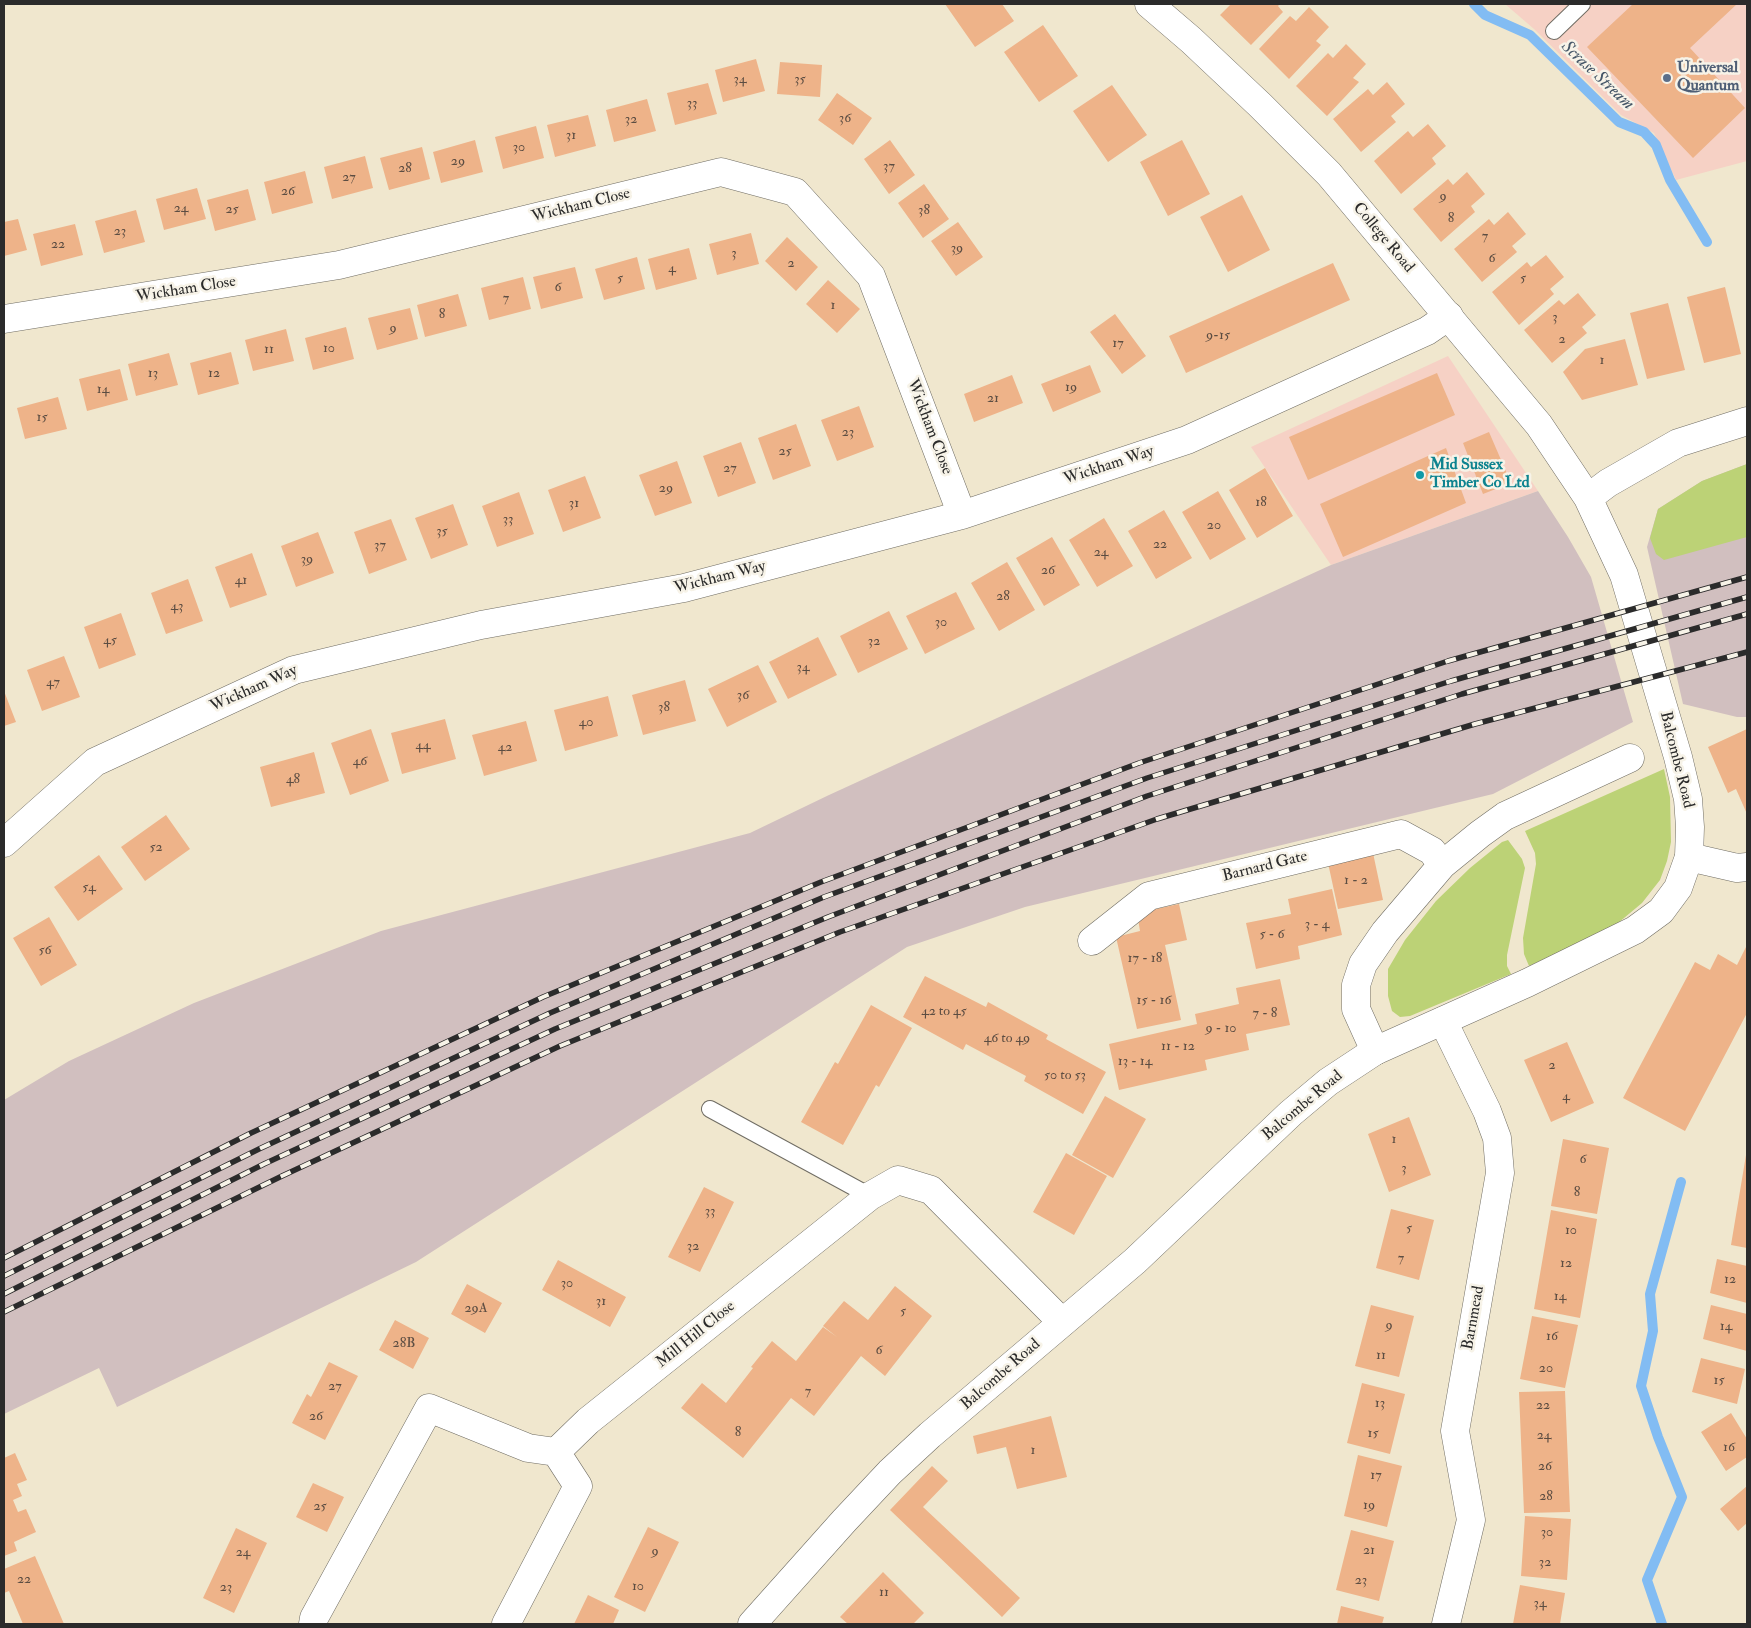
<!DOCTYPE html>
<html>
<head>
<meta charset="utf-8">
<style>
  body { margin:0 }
  #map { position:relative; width:1751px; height:1628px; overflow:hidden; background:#f0e7ce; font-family:"IM FELL Double Pica",serif }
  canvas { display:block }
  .frame { position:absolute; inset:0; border:5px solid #2b2b2b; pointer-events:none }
</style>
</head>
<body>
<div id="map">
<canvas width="1751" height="1628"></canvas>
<div class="frame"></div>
</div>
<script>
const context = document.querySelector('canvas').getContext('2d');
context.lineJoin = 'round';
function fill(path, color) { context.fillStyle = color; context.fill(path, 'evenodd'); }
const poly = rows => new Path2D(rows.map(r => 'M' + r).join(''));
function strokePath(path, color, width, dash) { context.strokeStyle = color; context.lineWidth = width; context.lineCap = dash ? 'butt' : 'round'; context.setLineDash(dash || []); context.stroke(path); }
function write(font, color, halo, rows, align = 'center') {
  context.font = font + ' "IM FELL Double Pica",serif'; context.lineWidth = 5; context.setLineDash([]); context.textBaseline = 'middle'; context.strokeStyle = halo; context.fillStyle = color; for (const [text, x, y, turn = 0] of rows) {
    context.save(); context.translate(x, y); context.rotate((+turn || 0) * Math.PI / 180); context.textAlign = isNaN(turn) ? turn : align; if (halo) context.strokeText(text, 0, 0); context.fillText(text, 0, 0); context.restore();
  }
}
const built = poly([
  [1505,4,1747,4,1747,161,1676,180,1654,133,1621,115,1534,29],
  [1448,356,1538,491,1331,565,1251,447]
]);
const industrial = poly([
  [1747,464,1747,717,1737,717,1683,704,1647,547,1658,509,1702,481],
  [1538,491,1568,537,1591,577,1633,722,1493,794,1025,907,907,947,416,1262,117,1407,99,1368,4,1414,4,1100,69,1061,194,1003,381,931,750,833,829,795,1331,565]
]);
const green = poly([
  [1747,464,1747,537,1664,560,1656,554,1650,538,1658,509,1702,481],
  [1664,769,1670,797,1671,842,1667,861,1660,880,1642,903,1618,923,1593,937,1529,966,1524,954,1523,938,1536,864,1535,853,1525,831],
  [1508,840,1522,859,1525,868,1507,955,1507,966,1511,974,1410,1016,1400,1017,1392,1011,1388,996,1388,969,1405,940,1436,901,1470,868,1502,842]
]);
const stream = poly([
  [1474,4,1485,15,1530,35,1619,122,1644,132,1656,145,1670,180,1707,242],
  [1662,1624,1647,1580,1682,1497,1658,1437,1641,1386,1653,1331,1650,1294,1681,1182]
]);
const building = poly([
  [945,4,1002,4,1014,21,975,47],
  [1231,4,1280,4,1278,6,1283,12,1251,45,1220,15],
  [1633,4,1737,4,1690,48,1745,108,1693,158,1587,47],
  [1309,7,1329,27,1316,41,1321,45,1289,79,1259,49,1290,16,1296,21],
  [1043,25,1078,76,1039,102,1004,52],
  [1346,44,1366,64,1353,78,1359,82,1327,116,1296,86,1328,53,1333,58],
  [756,59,765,91,723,102,715,70],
  [780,62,822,65,820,97,777,94],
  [1387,82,1405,104,1391,116,1396,122,1361,152,1333,119,1368,89,1373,95],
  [708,83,717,114,675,125,667,93],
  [1112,85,1147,135,1108,162,1073,111],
  [837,93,872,118,853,145,818,120],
  [647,99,656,131,614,142,606,110],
  [588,115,596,146,555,157,547,125],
  [1428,124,1446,146,1432,158,1436,164,1401,194,1374,161,1408,131,1413,137],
  [536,126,544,158,503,169,495,137],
  [475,140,483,172,441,183,433,152],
  [890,140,915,175,889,194,864,159],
  [1182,140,1210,194,1168,216,1140,162],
  [422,147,430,179,389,190,380,158],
  [365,156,373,188,332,199,324,167],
  [305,171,313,203,272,214,264,182],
  [1467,172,1485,194,1471,206,1475,212,1441,242,1413,209,1448,179,1453,185],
  [924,184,949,219,923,238,898,203],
  [197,188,206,219,164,230,156,199],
  [248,189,256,220,215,231,207,200],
  [1242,195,1270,250,1228,272,1200,217],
  [136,210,145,242,104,253,95,221],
  [1508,212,1526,234,1512,246,1517,252,1482,282,1454,249,1489,219,1494,225],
  [18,219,27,250,4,256,4,222],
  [958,222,983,257,956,276,931,241],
  [75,224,83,255,41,266,33,234],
  [751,233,759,264,717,275,709,244],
  [787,237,818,267,796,291,765,261],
  [689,248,697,279,656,290,648,259],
  [1546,255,1564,277,1550,289,1554,294,1519,325,1492,292,1527,262,1531,267],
  [637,257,645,289,604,300,595,269],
  [1333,263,1350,300,1186,373,1169,336],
  [575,267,583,298,541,309,533,277],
  [523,277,531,309,489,320,481,288],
  [828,280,860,309,837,333,806,304],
  [1725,287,1741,354,1704,363,1687,297],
  [1578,293,1596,315,1582,327,1587,333,1552,363,1524,330,1559,300,1564,305],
  [458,294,467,326,425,337,417,305],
  [1668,303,1685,370,1647,379,1630,313],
  [410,308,418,339,377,350,368,318],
  [1115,314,1146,356,1122,374,1090,332],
  [346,327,354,359,313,370,305,338],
  [286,329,294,361,253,371,245,340],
  [1625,339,1638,385,1582,400,1563,372,1585,349],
  [231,352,239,384,198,395,190,363],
  [169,353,178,385,136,396,128,364],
  [1090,365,1101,392,1053,412,1041,384],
  [120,369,128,400,87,411,79,379],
  [1437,373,1455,415,1308,480,1289,437],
  [1012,375,1023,403,974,422,964,394],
  [58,397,67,429,25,439,17,408],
  [859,406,874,447,837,461,821,420],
  [796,424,811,466,773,480,758,438],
  [1489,432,1511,483,1483,494,1463,443],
  [741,442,756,483,718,497,703,456],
  [1446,448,1466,503,1343,557,1320,504],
  [677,461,692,503,655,516,639,475],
  [1265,468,1293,516,1257,538,1229,490],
  [585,476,601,518,563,532,548,490],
  [1218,491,1246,539,1210,560,1182,512],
  [519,492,534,534,497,547,482,506],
  [453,504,468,545,431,559,415,518],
  [1164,510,1192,558,1156,579,1128,531],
  [1104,518,1133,566,1097,587,1069,540],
  [391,519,407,560,369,574,354,532],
  [318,532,334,573,296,587,281,546],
  [1052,537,1080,585,1044,606,1016,558],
  [252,553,267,595,230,608,215,567],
  [1007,562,1035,610,999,631,971,583],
  [188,579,203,621,166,634,151,593],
  [956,592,975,629,925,654,906,616],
  [889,611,908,649,858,673,840,636],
  [121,613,136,655,99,669,84,627],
  [818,637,837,675,788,699,769,662],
  [64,656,80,697,42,711,27,670],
  [758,665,777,702,727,727,708,689],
  [685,680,696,721,643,735,632,695],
  [4,691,16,722,4,726],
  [608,696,618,736,565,751,554,710],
  [445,719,456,759,402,774,391,733],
  [526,721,537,761,484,776,472,735],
  [371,729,389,781,350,795,331,743],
  [1747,729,1747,814,1736,789,1728,793,1708,747],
  [314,752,325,793,271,807,260,767],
  [166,815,190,849,145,881,121,847],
  [1373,853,1383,900,1338,909,1328,863],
  [99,855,123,889,78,921,54,887],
  [1332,889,1342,935,1298,946,1300,959,1256,969,1246,923,1291,914,1288,899],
  [1179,904,1187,940,1165,945,1181,1020,1137,1029,1116,937,1140,931,1137,913],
  [49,917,77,965,41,986,13,938],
  [1746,947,1747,948,1747,1013,1685,1131,1623,1098,1695,962,1710,970,1718,954,1737,965],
  [925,976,986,1007,988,1002,1048,1035,1046,1039,1106,1072,1083,1114,1024,1081,1026,1076,966,1044,963,1050,903,1017],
  [1280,979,1290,1025,1246,1034,1249,1050,1205,1060,1207,1070,1119,1090,1109,1044,1197,1024,1195,1014,1239,1004,1236,988],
  [871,1005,912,1028,879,1087,876,1085,843,1145,801,1122,835,1062,838,1064],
  [1567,1042,1594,1103,1551,1122,1524,1060],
  [1105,1096,1146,1119,1113,1178,1072,1155],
  [1409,1117,1431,1175,1389,1192,1368,1134],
  [1563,1139,1609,1148,1597,1214,1551,1206],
  [1066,1153,1107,1176,1074,1235,1033,1212],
  [1746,1155,1747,1155,1747,1248,1731,1245],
  [704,1187,734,1202,700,1272,668,1257],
  [1391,1209,1434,1220,1419,1280,1376,1268],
  [1551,1210,1597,1219,1580,1318,1534,1309],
  [1717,1259,1747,1266,1747,1303,1710,1293],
  [558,1260,626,1297,610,1327,542,1290],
  [467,1284,502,1303,485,1333,451,1314],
  [895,1286,932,1316,885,1376,861,1356,814,1416,791,1398,743,1458,681,1408,702,1383,726,1403,753,1368,751,1367,772,1341,796,1361,823,1327,837,1337,823,1326,844,1301,868,1320],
  [1371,1305,1414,1316,1399,1377,1355,1366],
  [1711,1305,1747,1314,1747,1351,1703,1339],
  [1532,1316,1578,1325,1565,1388,1520,1379],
  [395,1320,429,1338,413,1369,379,1350],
  [1701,1358,1745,1369,1737,1404,1692,1392],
  [329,1362,358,1376,325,1440,292,1423,307,1394,311,1397],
  [1362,1383,1405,1394,1390,1454,1347,1443],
  [1565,1391,1570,1512,1524,1513,1519,1392],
  [1731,1413,1747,1439,1747,1457,1726,1471,1701,1432],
  [1051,1416,1067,1477,1017,1489,1006,1447,977,1454,973,1436],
  [15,1453,27,1480,17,1484,22,1496,13,1500,18,1512,26,1509,36,1532,14,1542,17,1551,4,1556,4,1458],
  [1358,1455,1402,1466,1387,1527,1344,1516],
  [932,1466,948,1481,923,1507,1020,1598,1002,1617,890,1510],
  [313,1483,344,1497,327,1532,296,1517],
  [1747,1486,1747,1523,1738,1531,1720,1509],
  [1525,1516,1571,1519,1567,1580,1521,1576],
  [648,1527,679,1542,645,1612,614,1597],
  [236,1528,267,1543,234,1613,203,1598],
  [1351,1530,1394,1541,1379,1601,1336,1590],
  [35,1556,64,1624,23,1624,9,1591,4,1593,4,1569],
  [883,1572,924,1613,913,1624,848,1624,840,1617],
  [1520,1585,1565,1593,1560,1624,1513,1624],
  [588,1595,619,1610,613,1624,574,1624],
  [1341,1606,1384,1617,1382,1624,1337,1624]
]);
const service = poly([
  [1554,31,1582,4],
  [710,1109,870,1196]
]);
const minor = poly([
  [4,319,339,265,721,172,795,192,871,276,962,515],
  [4,843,95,762,294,670,481,625,684,588,962,515,1187,440,1427,331,1449,316],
  [1689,857,1737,868,1747,867],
  [1092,941,1149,896,1401,834,1432,851,1442,865],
  [1443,1021,1487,1111,1497,1138,1500,1173,1455,1431,1471,1520,1446,1624],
  [1375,1051,1356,1009,1356,985,1363,964,1385,932,1442,865,1480,834,1505,816,1630,758],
  [313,1624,314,1618,429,1408,528,1448,556,1452],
  [506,1624,578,1486,556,1452,588,1421,870,1196,898,1180,931,1190,1054,1314,1061,1323]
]);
const tertiary = poly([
  [1588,498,1608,483,1678,443,1747,421],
  [752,1624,844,1521,890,1472,930,1435,1135,1261,1291,1113,1328,1082,1375,1051,1527,983,1635,930,1661,911,1678,888,1689,857,1690,827,1688,799,1678,757,1624,575,1588,498,1539,425,1329,174,1260,105,1191,40,1149,4]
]);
const rail = poly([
  [4,1258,251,1133,543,997,821,882,1139,763,1448,661,1747,577],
  [4,1276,259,1149,550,1013,824,897,1147,778,1451,681,1747,597],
  [4,1294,264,1164,555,1029,828,917,1147,796,1462,694,1747,614],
  [4,1312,282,1176,560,1046,840,932,1157,819,1475,724,1747,652]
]);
const markers = [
  [1667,78,5,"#5c6f8a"],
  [1420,475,5,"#0f9aa8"]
];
const numberNames = [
  ["34",740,80],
  ["35",800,80],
  ["33",692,104],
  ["36",845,119],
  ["32",631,120],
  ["31",571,136],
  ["30",519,148],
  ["29",458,162],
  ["37",889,167],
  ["28",405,169],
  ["27",349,178],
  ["26",288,192],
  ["9",1443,197],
  ["24",181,209],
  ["25",232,210],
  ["38",924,211],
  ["8",1451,219],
  ["23",120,232],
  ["7",1485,237],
  ["22",58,245],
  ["39",957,249],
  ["3",734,254],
  ["6",1492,259],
  ["2",791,264],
  ["4",672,269],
  ["5",620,279],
  ["5",1523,279],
  ["6",558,288],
  ["7",506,299],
  ["1",833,306],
  ["8",442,315],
  ["3",1555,318],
  ["9",393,329],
  ["9-15",1218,336],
  ["2",1562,340],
  ["17",1118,344],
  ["10",329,349],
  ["11",269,350],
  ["1",1602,361],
  ["13",153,374],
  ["12",214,374],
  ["19",1071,388],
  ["14",103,390],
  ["21",993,399],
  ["15",42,418],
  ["23",848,433],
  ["25",785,452],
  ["27",730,469],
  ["29",666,489],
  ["18",1261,503],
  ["31",574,504],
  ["33",508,520],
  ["20",1214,526],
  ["35",442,532],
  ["22",1160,545],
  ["37",380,546],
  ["24",1101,553],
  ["39",307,560],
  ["26",1048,571],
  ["41",241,581],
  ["28",1003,597],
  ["43",177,607],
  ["30",941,623],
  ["45",110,641],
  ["32",874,642],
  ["34",803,668],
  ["47",53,683],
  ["36",743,696],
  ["38",664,708],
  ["40",586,723],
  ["44",423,746],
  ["42",505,748],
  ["46",360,762],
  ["48",293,780],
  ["52",156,848],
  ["1 - 2",1356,881],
  ["54",89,888],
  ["3 - 4",1317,925],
  ["5 - 6",1272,935],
  ["56",45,951],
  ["17 - 18",1145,959],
  ["15 - 16",1154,1001],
  ["42 to 45",944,1012],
  ["7 - 8",1265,1014],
  ["9 - 10",1221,1029],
  ["46 to 49",1007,1039],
  ["11 - 12",1178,1047],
  ["13 - 14",1135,1062],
  ["2",1552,1066],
  ["50 to 53",1065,1076],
  ["4",1566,1097],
  ["1",1394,1140],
  ["6",1583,1160],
  ["3",1404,1169],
  ["8",1577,1193],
  ["33",710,1212],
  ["5",1409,1229],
  ["10",1571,1231],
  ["32",693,1247],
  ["7",1401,1259],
  ["12",1566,1264],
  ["12",1730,1280],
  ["30",567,1284],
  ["14",1560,1297],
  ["31",601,1302],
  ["29A",476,1309],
  ["5",903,1312],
  ["9",1389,1326],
  ["14",1726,1327],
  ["16",1552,1337],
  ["28B",404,1344],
  ["6",879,1351],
  ["11",1381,1356],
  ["20",1546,1369],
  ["15",1719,1381],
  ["27",335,1387],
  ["7",808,1392],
  ["13",1380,1404],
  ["22",1543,1406],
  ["26",316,1417],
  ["8",738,1433],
  ["15",1373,1434],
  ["24",1544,1436],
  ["16",1729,1448],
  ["1",1033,1451],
  ["26",1545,1467],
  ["17",1376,1476],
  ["28",1546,1497],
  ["19",1369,1506],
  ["25",320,1507],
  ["30",1547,1533],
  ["21",1369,1551],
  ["9",655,1552],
  ["24",243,1553],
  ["32",1545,1563],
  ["22",24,1580],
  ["23",1361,1581],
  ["10",638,1587],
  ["23",226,1588],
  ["11",884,1593],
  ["34",1540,1604]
];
const serviceNames = [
  ["Universal",1677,69],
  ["Quantum",1677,87]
];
const streetNames = [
  ["Wickham Close",581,206,-14],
  ["College Road",1383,238,50],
  ["Wickham Close",186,290,-9],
  ["Wickham Close",929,427,69],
  ["Wickham Way",1109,466,-18],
  ["Wickham Way",720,578,-14],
  ["Wickham Way",254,689,-24],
  ["Balcombe Road",1676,760,76],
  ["Barnard Gate",1265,867,-14],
  ["Balcombe Road",1303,1106,-40],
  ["Barnmead",1474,1318,-80],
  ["Mill Hill Close",696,1335,-39],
  ["Balcombe Road",1001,1375,-41]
];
const cultureNames = [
  ["Mid Sussex",1430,466],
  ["Timber Co Ltd",1430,484]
];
const waterNames = [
  ["Scrase Stream",1597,76,43]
];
fill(built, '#f6d1c5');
fill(industrial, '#d1bfbf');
fill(green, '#bcd276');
strokePath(stream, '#82bcf3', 10);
fill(building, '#eeb389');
strokePath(service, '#706d64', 18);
strokePath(minor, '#706d64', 29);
strokePath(tertiary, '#706d64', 29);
strokePath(service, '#fff', 16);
strokePath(minor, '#fff', 28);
strokePath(tertiary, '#fff', 28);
strokePath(rail, '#2b2b2b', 5.5);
strokePath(rail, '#f7f3e8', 4, [11]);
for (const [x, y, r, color] of markers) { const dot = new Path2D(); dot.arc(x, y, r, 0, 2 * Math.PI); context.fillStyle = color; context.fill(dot); strokePath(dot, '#f7f3e8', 2); }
write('14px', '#5c4d42', null, numberNames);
write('bold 16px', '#4e5e75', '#f7f3e8', serviceNames, 'left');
write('16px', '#2b2b2b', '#f7f3e8', streetNames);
write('bold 16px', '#0d838f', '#f7f3e8', cultureNames, 'left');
write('italic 18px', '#455667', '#f7f3e8', waterNames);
</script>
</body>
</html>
